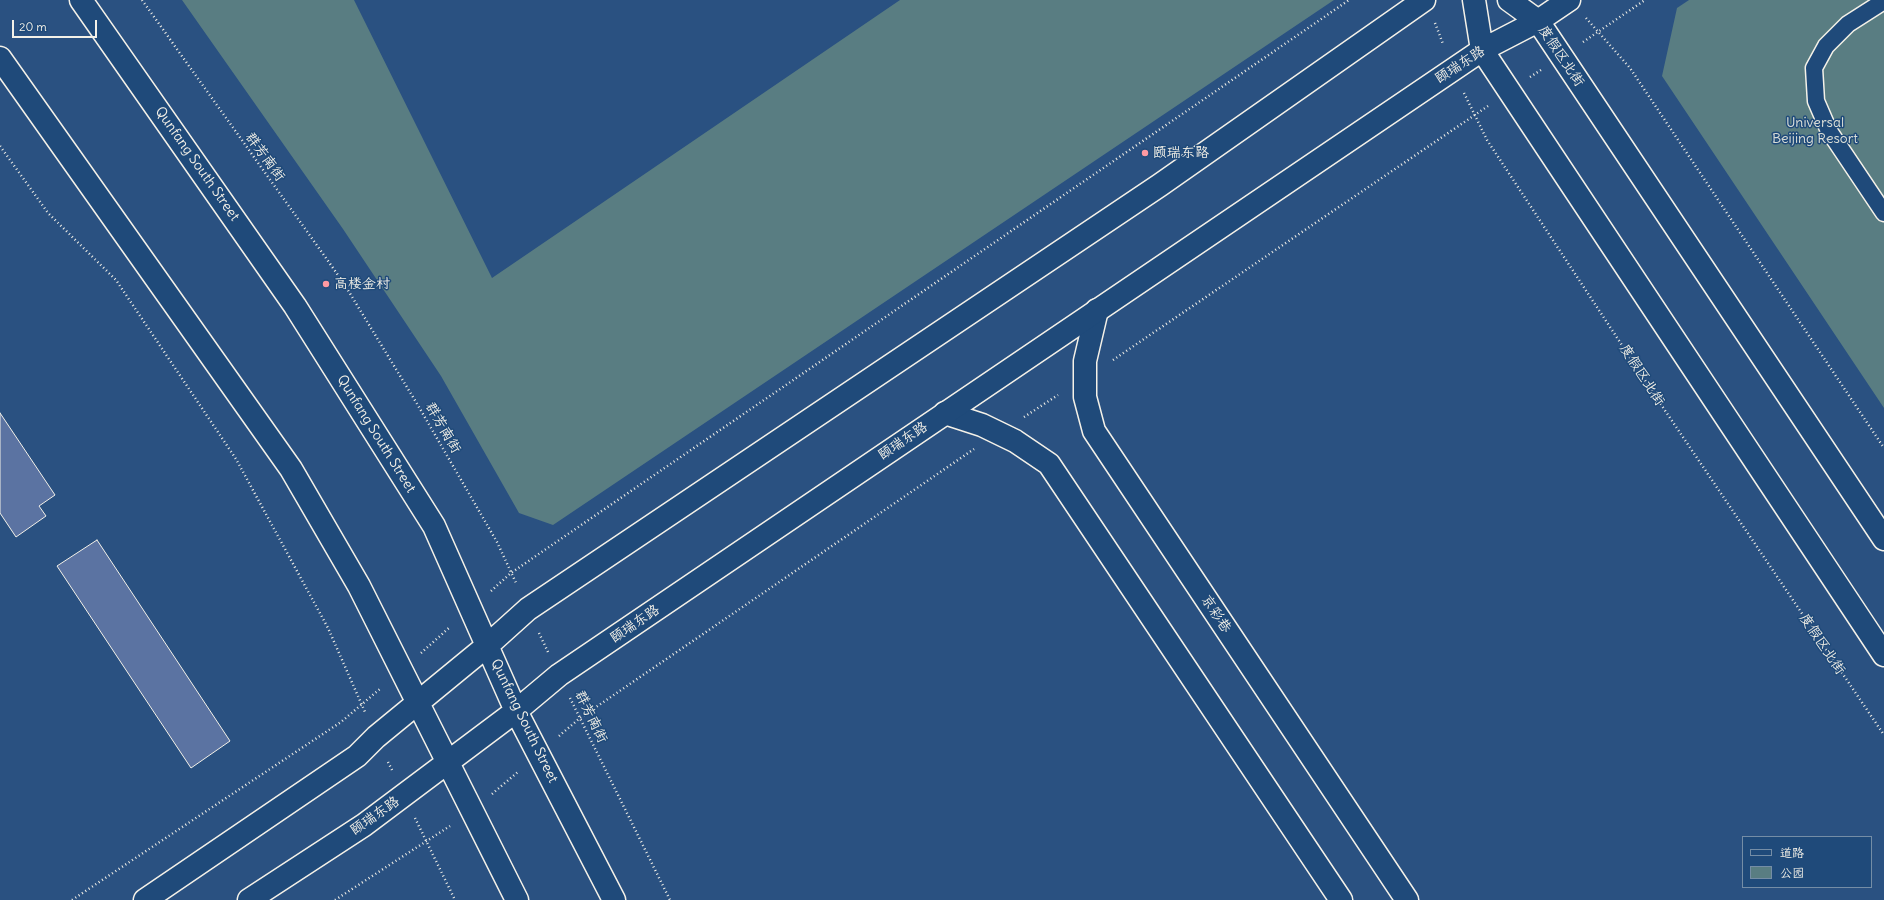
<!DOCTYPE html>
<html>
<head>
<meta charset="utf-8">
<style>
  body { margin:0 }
  #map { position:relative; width:1884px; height:900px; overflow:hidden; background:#2a5181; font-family:Delius,"LXGW WenKai TC",sans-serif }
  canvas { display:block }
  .legend { position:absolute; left:1742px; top:836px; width:130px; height:52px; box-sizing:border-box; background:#1f4a7a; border:1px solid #748da6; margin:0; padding:5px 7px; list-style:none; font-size:12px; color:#f4f1e8 }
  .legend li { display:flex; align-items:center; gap:8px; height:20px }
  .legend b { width:20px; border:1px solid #748da6 }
  .scale { position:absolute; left:12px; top:20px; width:85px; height:18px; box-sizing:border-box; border:2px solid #f4f1e8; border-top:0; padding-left:5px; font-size:12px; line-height:14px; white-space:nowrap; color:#f4f1e8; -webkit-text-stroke:3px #1f4a7a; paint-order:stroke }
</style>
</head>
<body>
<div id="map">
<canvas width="1884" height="900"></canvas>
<ul class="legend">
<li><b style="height:5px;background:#1f4a7a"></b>道路</li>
<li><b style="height:11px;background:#597d82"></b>公园</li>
</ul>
<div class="scale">20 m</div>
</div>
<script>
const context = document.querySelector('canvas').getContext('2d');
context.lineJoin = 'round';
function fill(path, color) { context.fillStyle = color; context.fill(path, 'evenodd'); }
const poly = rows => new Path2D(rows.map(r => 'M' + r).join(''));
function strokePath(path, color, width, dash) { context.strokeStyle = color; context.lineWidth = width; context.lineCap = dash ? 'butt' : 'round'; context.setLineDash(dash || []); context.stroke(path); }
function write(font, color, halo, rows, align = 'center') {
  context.font = font + ' Delius,"LXGW WenKai TC",sans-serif'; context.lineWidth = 3; context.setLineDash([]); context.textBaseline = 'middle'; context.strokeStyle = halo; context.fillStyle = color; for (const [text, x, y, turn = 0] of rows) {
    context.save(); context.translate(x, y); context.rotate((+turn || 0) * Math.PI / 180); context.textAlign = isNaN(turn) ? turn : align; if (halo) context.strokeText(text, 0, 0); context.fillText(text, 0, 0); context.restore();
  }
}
const green = poly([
  [182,0,354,0,492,278,900,0,1334,0,553,525,519,513,441,376,343,229],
  [1689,0,1884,0,1884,408,1662,76,1677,8]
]);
const building = poly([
  [0,413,55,495,39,506,46,516,16,537,0,513,0,413],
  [97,540,230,741,191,768,57,566,97,540]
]);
const path = poly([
  [142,0,343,282,416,402,497,542,517,585],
  [1586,18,1630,68,1884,448],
  [1435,23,1443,44],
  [1583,42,1645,0],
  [1530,77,1541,70],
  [1464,93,1487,140,1662,406,1884,735],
  [0,146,48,213,116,280,236,459,328,628,365,712],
  [1113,360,1488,106],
  [1024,417,1058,395],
  [491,591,511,573,1349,0],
  [539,633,548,652],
  [421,653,450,627],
  [570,698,670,900],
  [559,736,580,718,974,449],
  [388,762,393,772],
  [492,794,519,771],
  [415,818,455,900],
  [72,900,341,722,381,688],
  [335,900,450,826]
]);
const service = poly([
  [1884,1,1848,24,1826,46,1814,68,1816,101,1829,131,1884,213]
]);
const tertiary = poly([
  [1097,310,1085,361,1085,397,1094,431,1407,900],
  [945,413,982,425,1015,441,1049,464,1341,900]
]);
const primary = poly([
  [81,0,295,306,434,526,516,711,614,900],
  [1474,0,1482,50,1884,655],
  [1509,0,1538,21,1884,539],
  [0,58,291,469,359,586,517,900],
  [145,900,357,756,376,737,488,645,528,609,1160,185,1424,0],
  [249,900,364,825,516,711,559,675,1482,50,1538,21,1569,0]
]);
const markers = [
  [1145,153,4,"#ff9aa2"],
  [326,284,4,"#ff9aa2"]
];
const streetNames = [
  ["度假区北街",1561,56,56],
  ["颐瑞东路",1460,65,-33],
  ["群芳南街",265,157,54],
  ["Qunfang South Street",197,164,55],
  ["度假区北街",1642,375,57],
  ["群芳南街",443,428,60],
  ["Qunfang South Street",376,434,58],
  ["颐瑞东路",903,441,-34],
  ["京彩巷",1216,614,56],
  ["颐瑞东路",635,624,-34],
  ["度假区北街",1822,644,56],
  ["群芳南街",591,717,64],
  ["Qunfang South Street",524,721,64],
  ["颐瑞东路",375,816,-35]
];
const parkNames = [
  ["Universal",1815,123],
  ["Beijing Resort",1815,139]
];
const poiNames = [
  ["颐瑞东路",1153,153],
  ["高楼金村",334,284]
];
fill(green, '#597d82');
fill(building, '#5b73a2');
strokePath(building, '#f4f1e8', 1);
strokePath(service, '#f4f1e8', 19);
strokePath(tertiary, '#f4f1e8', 25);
strokePath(primary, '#f4f1e8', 25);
strokePath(path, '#f4f1e8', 2.5, [1, 3]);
strokePath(service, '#1f4a7a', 16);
strokePath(tertiary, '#1f4a7a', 22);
strokePath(primary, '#1f4a7a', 22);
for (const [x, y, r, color] of markers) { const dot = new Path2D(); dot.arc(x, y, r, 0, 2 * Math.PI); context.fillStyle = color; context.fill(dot); strokePath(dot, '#1f4a7a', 1.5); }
write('14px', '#f4f1e8', '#1f4a7a', streetNames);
write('14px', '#dde0d9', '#1f4a7a', parkNames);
write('14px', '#f4f1e8', '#1f4a7a', poiNames, 'left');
</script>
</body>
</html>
